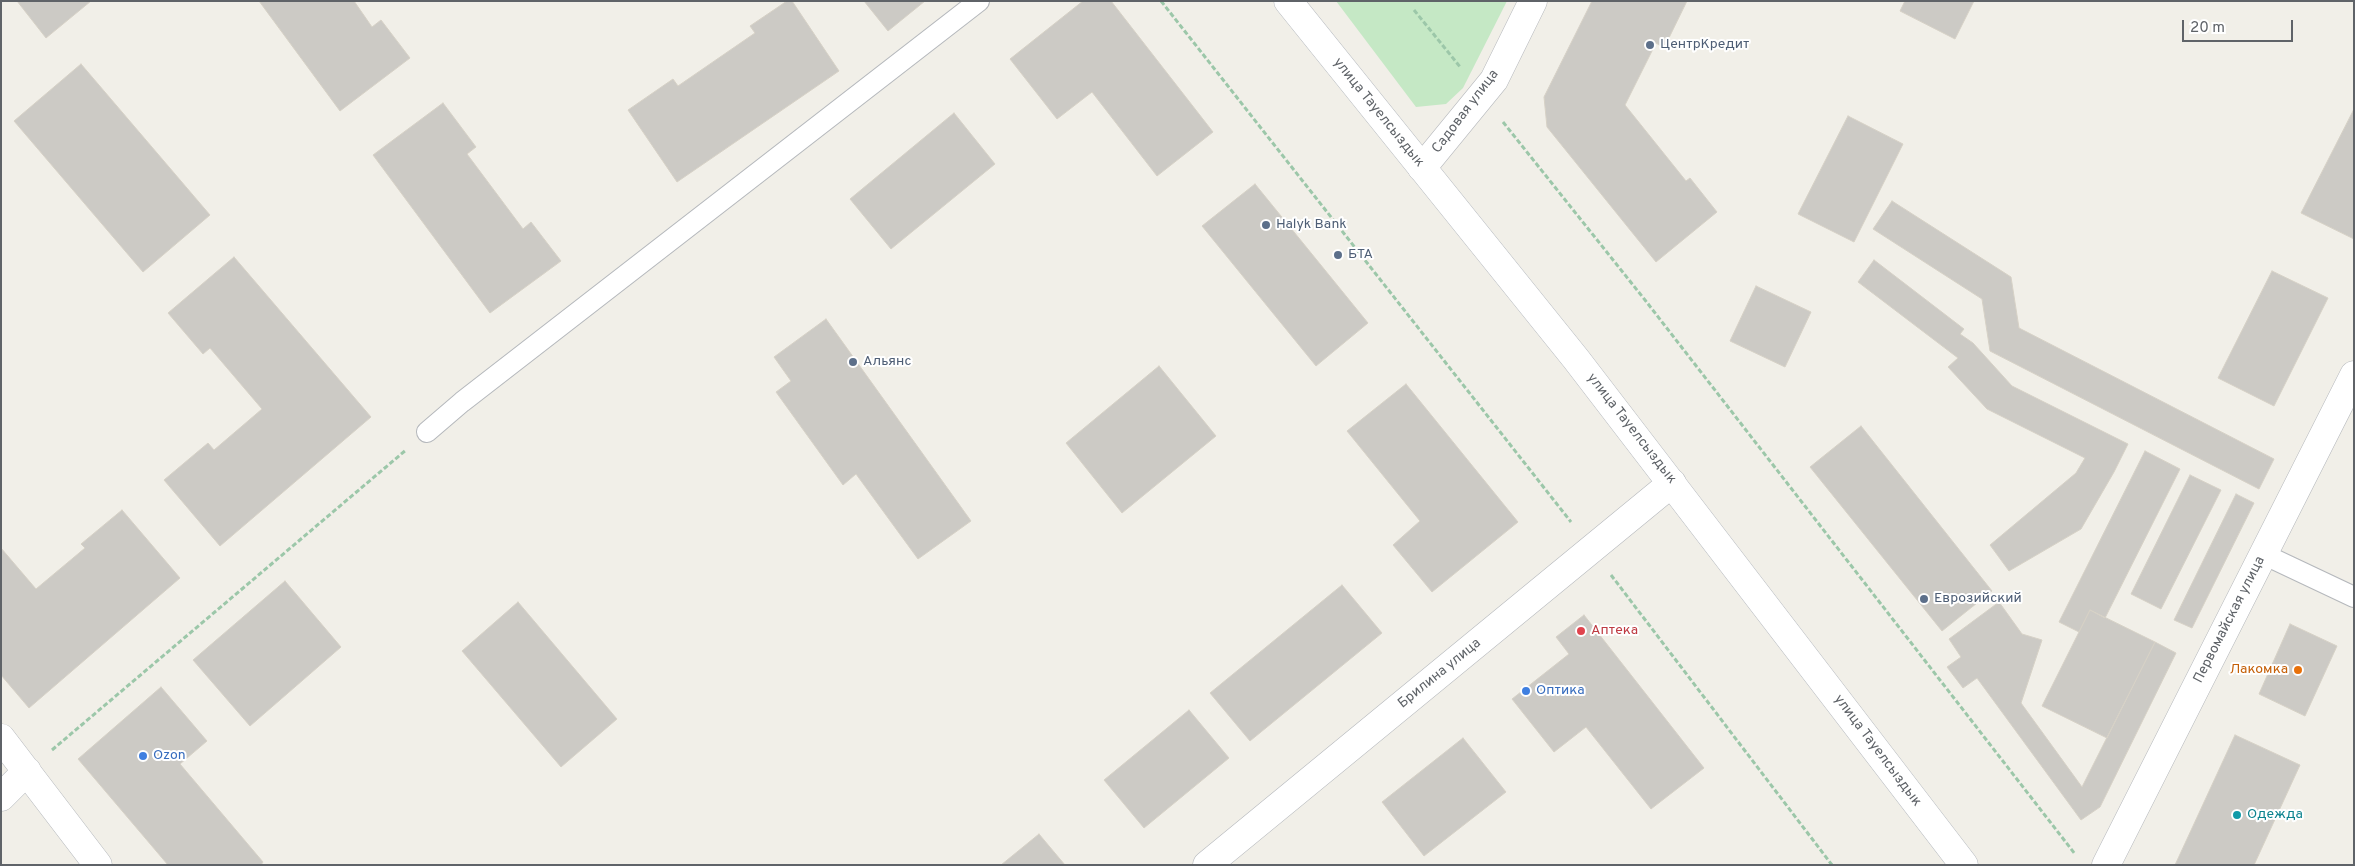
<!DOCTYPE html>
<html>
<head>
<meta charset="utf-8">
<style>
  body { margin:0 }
  #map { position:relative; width:2355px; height:866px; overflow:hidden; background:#f1efe8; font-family:Overpass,sans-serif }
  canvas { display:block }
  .frame { position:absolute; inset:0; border:2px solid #5f6368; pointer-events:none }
  .scale { position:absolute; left:2182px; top:20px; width:111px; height:22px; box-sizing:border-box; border:2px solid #5f6368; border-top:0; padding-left:6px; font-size:15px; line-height:18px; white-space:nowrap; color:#5f6368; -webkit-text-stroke:4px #fff; paint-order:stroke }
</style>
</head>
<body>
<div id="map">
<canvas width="2355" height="866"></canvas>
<div class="frame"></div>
<div class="scale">20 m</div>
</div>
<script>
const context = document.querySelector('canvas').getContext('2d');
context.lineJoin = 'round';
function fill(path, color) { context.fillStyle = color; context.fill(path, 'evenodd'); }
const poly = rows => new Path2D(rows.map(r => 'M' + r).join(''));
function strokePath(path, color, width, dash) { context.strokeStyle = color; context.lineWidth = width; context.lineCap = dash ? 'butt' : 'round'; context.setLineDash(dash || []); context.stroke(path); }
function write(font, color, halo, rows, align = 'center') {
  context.font = font + ' Overpass,sans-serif'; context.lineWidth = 4; context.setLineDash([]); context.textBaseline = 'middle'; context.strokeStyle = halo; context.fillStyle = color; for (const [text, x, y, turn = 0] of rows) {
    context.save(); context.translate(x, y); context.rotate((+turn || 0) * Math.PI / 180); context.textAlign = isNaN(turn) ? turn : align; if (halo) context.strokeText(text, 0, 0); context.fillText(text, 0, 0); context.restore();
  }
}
const green = poly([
  [1336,1,1507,1,1463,88,1446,104,1416,107]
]);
const building = poly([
  [17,1,91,1,46,38,17,1],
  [259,1,354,1,372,27,381,20,410,58,340,111,259,1],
  [787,1,792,1,839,71,677,182,628,110,673,79,678,86,755,33,750,26,787,1],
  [864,1,925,1,888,31,864,1],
  [1083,1,1111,1,1213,132,1157,176,1092,92,1057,119,1010,59,1083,1],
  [1592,1,1687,1,1664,48,1656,43,1625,105,1686,181,1690,178,1717,212,1656,262,1547,127,1544,97,1592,1],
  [1905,1,1974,1,1955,39,1900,11,1905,1],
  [81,64,210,215,143,272,14,121,81,64],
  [443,103,476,147,467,154,523,229,531,222,561,261,490,313,373,155,443,103],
  [2353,111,2354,112,2354,239,2301,213,2353,111],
  [954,113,995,164,891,249,850,199,954,113],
  [1848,116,1903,144,1854,242,1798,214,1848,116],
  [1255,184,1368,323,1316,366,1202,226,1255,184],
  [1892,201,2011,277,2019,328,2274,459,2259,489,1990,351,1982,299,1873,229,1892,201],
  [234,257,371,417,220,546,164,480,208,443,214,450,262,409,210,348,203,354,168,313,234,257],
  [1874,260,1964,329,1960,334,1973,343,2012,386,2128,444,2114,472,2081,529,2009,571,1990,545,2076,473,2085,458,1987,409,1948,367,1958,358,1858,282,1874,260],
  [2272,271,2328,298,2274,406,2218,378,2272,271],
  [1756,286,1811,312,1785,367,1730,341,1756,286],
  [826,319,971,521,918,559,856,474,843,485,776,392,791,381,774,357,826,319],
  [1159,366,1216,436,1122,513,1066,443,1159,366],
  [1406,384,1518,522,1432,592,1393,545,1420,521,1347,431,1406,384],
  [1861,426,1992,591,1942,631,1810,467,1861,426],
  [2145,451,2180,469,2105,618,2090,610,2079,632,2059,622,2145,451],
  [2190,475,2221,490,2161,609,2131,594,2190,475],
  [2236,494,2254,503,2192,628,2174,620,2236,494],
  [122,510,180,578,29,708,1,675,1,548,36,589,85,548,81,544,122,510],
  [285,581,341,647,250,726,193,660,285,581],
  [1342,585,1382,633,1250,741,1210,693,1342,585],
  [518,602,617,719,561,767,462,651,518,602],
  [1999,602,2022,634,2042,640,2021,703,2082,787,2155,642,2176,653,2100,807,2081,820,1977,678,1963,688,1947,667,1961,657,1949,639,1999,602],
  [2090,610,2155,642,2107,738,2042,706,2090,610],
  [1584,615,1704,768,1651,809,1586,727,1554,752,1512,699,1569,654,1556,637,1584,615],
  [2290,624,2337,646,2305,716,2259,694,2290,624],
  [161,687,207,741,180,764,263,862,261,865,168,865,78,759,161,687],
  [1189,710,1229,758,1144,828,1104,780,1189,710],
  [2235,735,2300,765,2254,865,2175,865,2235,735],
  [1463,738,1506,792,1424,856,1382,802,1463,738],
  [1039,834,1065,865,1001,865,1039,834]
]);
const path = poly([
  [1161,1,1571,522],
  [1414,10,1461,68],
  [1503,122,1645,300,2075,854],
  [1611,575,1832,865],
  [52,750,406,450]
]);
const lane = poly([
  [427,432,462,402,979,1],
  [2263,554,2354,597]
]);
const street = poly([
  [1422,168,1494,80,1533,1],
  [1,738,98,865],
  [1,797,27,771],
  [1207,865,1672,483],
  [2106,865,2354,375]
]);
const secondary = poly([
  [1288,1,1576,359,1964,865]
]);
const markers = [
  [1650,45,5,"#5c6f8a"],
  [1266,225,5,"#5c6f8a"],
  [1338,255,5,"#5c6f8a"],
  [853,362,5,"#5c6f8a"],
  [1924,599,5,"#5c6f8a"],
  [1581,631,5,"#e0444e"],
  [2298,670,5,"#e8710a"],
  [1526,691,5,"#3f7fe0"],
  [143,756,5,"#3f7fe0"],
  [2237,815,5,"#0f9aa8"]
];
const serviceNames = [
  ["ЦентрКредит",1660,45],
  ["Halyk Bank",1276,225],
  ["БТА",1348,255],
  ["Альянс",863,362],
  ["Еврозийский",1934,599]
];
const streetNames = [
  ["Садовая улица",1466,112,-53],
  ["улица Тауелсыздык",1378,113,51],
  ["улица Тауелсыздык",1631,429,52],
  ["Первомайская улица",2230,620,-63],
  ["Брилина улица",1440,674,-39],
  ["улица Тауелсыздык",1877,751,53]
];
const healthNames = [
  ["Аптека",1591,631]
];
const foodNames = [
  ["Лакомка",2288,670]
];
const shopNames = [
  ["Оптика",1536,691],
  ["Ozon",153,756]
];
const cultureNames = [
  ["Одежда",2247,815]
];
fill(green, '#c5e8c5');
fill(building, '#cccac5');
strokePath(building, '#d6d1c6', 1);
strokePath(lane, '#b5b8bc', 22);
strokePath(street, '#b5b8bc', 29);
strokePath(secondary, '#b6babf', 29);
strokePath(path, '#9cc7a9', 3, [5, 2.5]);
strokePath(lane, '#fff', 20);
strokePath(street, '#fff', 28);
strokePath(secondary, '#fff', 28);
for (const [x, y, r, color] of markers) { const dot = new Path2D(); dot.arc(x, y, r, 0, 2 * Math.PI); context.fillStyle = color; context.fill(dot); strokePath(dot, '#fff', 2); }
write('14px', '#4e5e75', '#fff', serviceNames, 'left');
write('14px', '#5f6368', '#fff', streetNames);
write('14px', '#be3a42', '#fff', healthNames, 'left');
write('14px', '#c56008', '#fff', foodNames, 'right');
write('14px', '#366cbe', '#fff', shopNames, 'left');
write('14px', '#0d838f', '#fff', cultureNames, 'left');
</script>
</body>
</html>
